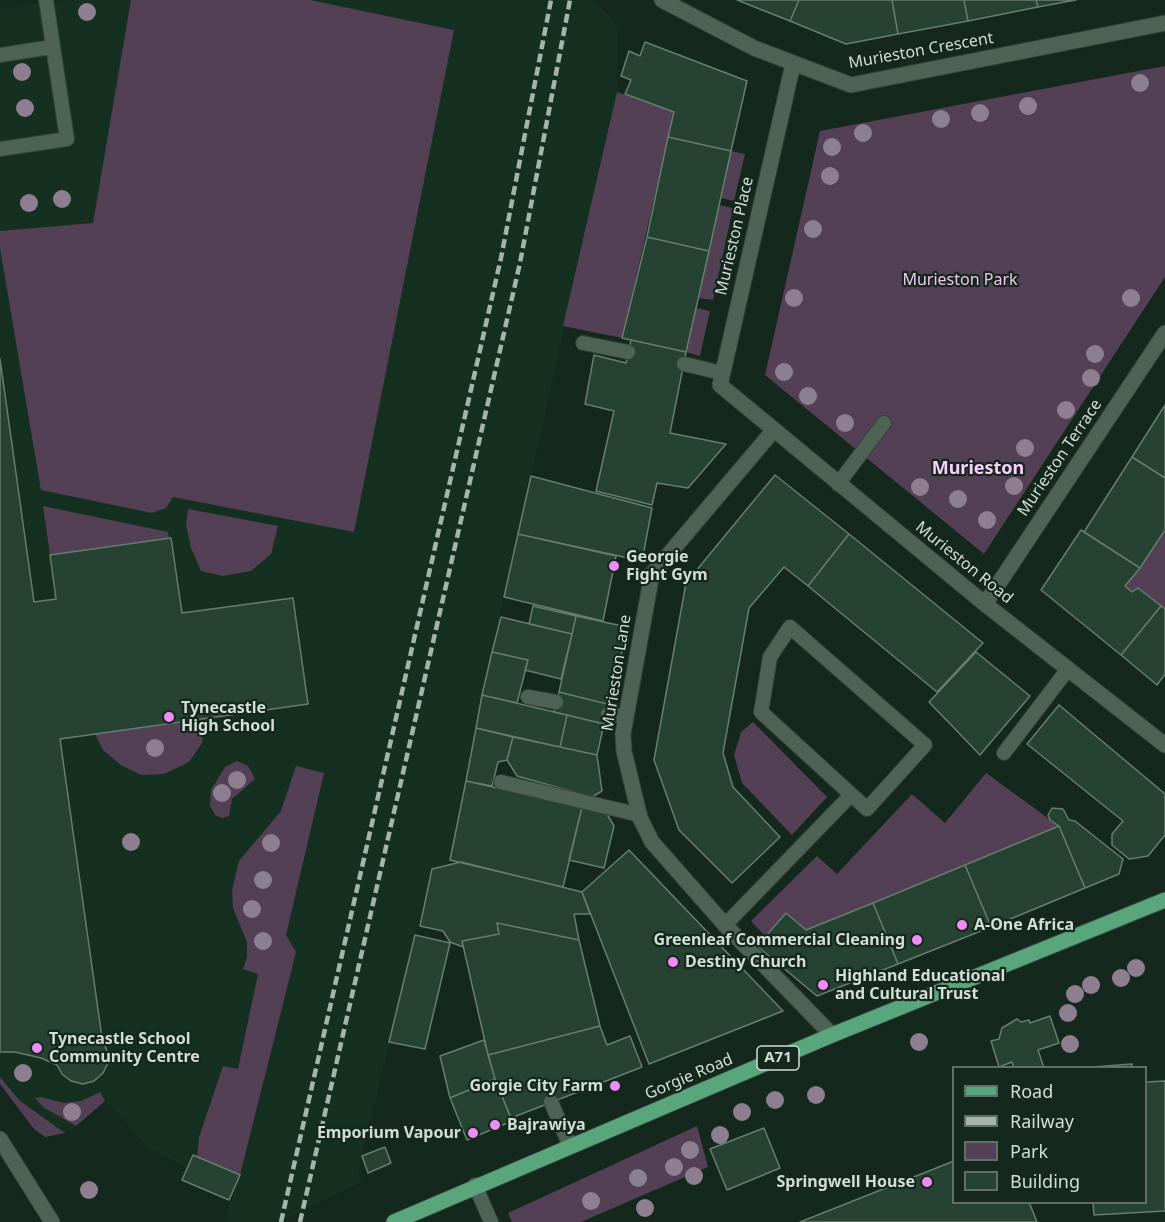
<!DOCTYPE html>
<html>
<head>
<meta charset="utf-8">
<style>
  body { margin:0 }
  #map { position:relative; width:1165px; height:1222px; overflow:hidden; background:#15281d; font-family:"Noto Sans",sans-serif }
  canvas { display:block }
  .legend { position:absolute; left:952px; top:1066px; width:195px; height:138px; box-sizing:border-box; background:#15281d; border:2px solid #607067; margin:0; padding:8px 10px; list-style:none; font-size:18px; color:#d1ddd5 }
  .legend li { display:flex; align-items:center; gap:12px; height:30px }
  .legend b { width:30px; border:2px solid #607067 }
</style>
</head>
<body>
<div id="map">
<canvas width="1165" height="1222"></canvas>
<ul class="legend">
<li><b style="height:8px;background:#59a67d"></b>Road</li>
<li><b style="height:8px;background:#a6b4ab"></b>Railway</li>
<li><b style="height:16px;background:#534054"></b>Park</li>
<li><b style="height:16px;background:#264232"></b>Building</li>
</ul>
</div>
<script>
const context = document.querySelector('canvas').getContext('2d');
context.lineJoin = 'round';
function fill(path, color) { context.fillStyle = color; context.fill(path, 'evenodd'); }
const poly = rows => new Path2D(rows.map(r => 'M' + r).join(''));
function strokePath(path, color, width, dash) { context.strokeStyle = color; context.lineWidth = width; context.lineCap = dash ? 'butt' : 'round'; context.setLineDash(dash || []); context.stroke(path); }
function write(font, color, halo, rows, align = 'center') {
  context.font = font + ' "Noto Sans",sans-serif'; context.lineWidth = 4.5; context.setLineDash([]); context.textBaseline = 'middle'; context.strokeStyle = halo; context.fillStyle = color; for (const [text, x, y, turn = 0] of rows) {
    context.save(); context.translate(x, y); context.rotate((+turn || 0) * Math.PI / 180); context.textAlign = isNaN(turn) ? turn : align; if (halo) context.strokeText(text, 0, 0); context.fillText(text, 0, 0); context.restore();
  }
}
const built = poly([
  [66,0,591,0,606,12,617,26,617,92,482,695,450,860,461,862,432,870,358,1170,362,1182,279,1222,228,1222,226,1215,239,1175,193,1155,187,1168,148,1147,105,1101,71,1130,45,1137,34,1129,0,1084,0,8]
]);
const green = poly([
  [131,0,310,0,454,30,354,532,173,497,166,508,152,513,41,490,0,248,0,231,93,223],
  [1165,66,1165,277,984,554,765,375,820,131],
  [617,92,674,112,622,338,563,326],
  [731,151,745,154,734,201,721,198],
  [719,205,733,208,713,300,698,298],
  [696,308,710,311,700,356,686,352],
  [43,506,168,532,169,538,50,555],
  [188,509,278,526,271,554,251,571,223,576,201,571,191,548,186,524],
  [1165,530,1165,609,1132,592,1125,586,1140,568],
  [205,719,202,743,189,762,164,774,141,775,121,765,103,750,95,734],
  [753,722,827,797,792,835,742,783,734,755,741,732],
  [237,761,248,766,255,779,232,799,229,816,222,818,215,815,210,805,211,790,225,767],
  [296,766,324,773,286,935,296,952,240,1175,197,1157,199,1137,223,1066,238,1069,258,974,243,969,247,957,247,942,233,908,232,890,239,861,281,811],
  [986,773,1059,826,806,930,786,913,765,936,751,921,817,856,837,874,912,794,945,823],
  [0,1077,20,1101,65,1133,45,1137,34,1129,0,1084],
  [100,1092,105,1101,76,1126,43,1107,35,1098,41,1097,64,1103,81,1101],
  [697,1126,708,1167,581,1222,512,1222,508,1213]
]);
const building = poly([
  [737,0,799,0,790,21,737,0],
  [799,0,892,0,898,34,846,44,790,21,799,0],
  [892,0,964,0,968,21,898,34,892,0],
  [964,0,1036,0,1038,7,968,21,964,0],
  [1036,0,1076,0,1038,7,1036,0],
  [645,42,747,81,731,151,668,137,674,112,625,94,631,80,621,76,629,51,640,56,645,42],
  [668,137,731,151,709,251,647,237,668,137],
  [647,237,709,251,686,352,622,338,647,237],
  [631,340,686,352,670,433,726,444,688,488,657,483,652,505,596,491,614,411,585,404,594,355,626,363,631,340],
  [0,359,34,602,56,599,50,555,171,538,182,613,293,598,308,704,60,739,102,1038,107,1051,108,1063,103,1073,94,1081,83,1084,71,1081,62,1074,57,1065,41,1058,15,1052,0,1052,0,359],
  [1165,405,1165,478,1132,457,1165,405],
  [1132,457,1165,478,1165,530,1140,568,1084,532,1132,457],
  [775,475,849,534,808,586,784,567,749,608,723,753,733,787,780,837,732,883,679,830,654,760,686,583,775,475],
  [531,476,652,508,642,561,518,534,531,476],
  [1081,530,1140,568,1125,586,1132,592,1138,588,1161,606,1121,655,1041,590,1081,530],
  [518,534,616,556,603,621,504,597,518,534],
  [849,534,983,643,937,692,808,586,849,534],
  [533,606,576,616,572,634,529,624,533,606],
  [1161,606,1165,609,1165,674,1157,685,1121,655,1161,606],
  [576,616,627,627,611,705,559,692,576,616],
  [501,617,572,634,561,679,525,670,528,660,492,652,501,617],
  [492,652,528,660,517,703,482,695,492,652],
  [976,652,1030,696,980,755,929,702,976,652],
  [559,692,611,705,604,724,554,712,559,692],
  [482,695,567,715,560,747,476,728,482,695],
  [1059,705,1165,794,1165,835,1148,856,1129,859,1112,845,1112,834,1123,821,1027,744,1059,705],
  [567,715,604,724,597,755,560,747,567,715],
  [476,728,513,737,507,760,498,762,492,786,466,781,476,728],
  [513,737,597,755,602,791,592,797,517,776,507,760,513,737],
  [466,781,582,807,563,887,450,860,466,781],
  [582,807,607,814,614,826,604,868,569,860,582,807],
  [1052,808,1063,809,1069,820,1075,821,1123,859,1119,874,1085,888,1059,826,1050,820,1048,815,1052,808],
  [1059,826,1085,888,991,927,965,865,1059,826],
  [629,850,783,1011,649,1064,582,892,629,850],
  [461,862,582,892,590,914,574,914,579,940,497,923,499,934,462,941,463,947,450,942,443,931,420,926,432,869,461,862],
  [965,865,991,927,898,964,873,903,965,865],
  [873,903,898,964,817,996,757,946,786,913,806,930,873,903],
  [497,923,579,940,600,1026,488,1055,462,941,499,934,497,923],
  [415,935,450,943,425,1049,389,1042,415,935],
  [1050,1016,1059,1043,1038,1050,1044,1068,1014,1068,1012,1062,999,1067,991,1041,999,1039,1002,1028,1017,1019,1021,1022,1029,1020,1030,1023,1050,1016],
  [600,1026,607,1045,630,1036,642,1067,511,1118,495,1079,488,1055,600,1026],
  [484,1040,495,1079,450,1098,440,1056,484,1040],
  [1132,1064,1132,1068,1092,1067,1132,1064],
  [495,1079,512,1121,467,1140,450,1098,495,1079],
  [1165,1081,1165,1211,1094,1215,1093,1202,1146,1202,1146,1082,1165,1081],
  [764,1128,780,1168,727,1190,710,1149,764,1128],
  [385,1147,391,1163,368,1173,362,1156,385,1147],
  [193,1155,240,1175,229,1200,182,1180,193,1155],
  [954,1161,954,1202,1029,1202,1037,1222,800,1222,954,1161]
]);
const lane = poly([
  [0,55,52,47],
  [0,149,67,139,46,0],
  [583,343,628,352],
  [684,364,722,373],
  [838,484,884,423],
  [790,627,925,745,867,809,761,712,770,657,790,627],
  [528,697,556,702],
  [608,714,626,717],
  [1004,753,1068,669],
  [501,782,640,815],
  [725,925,851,795],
  [551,1102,570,1146],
  [475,1185,491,1222]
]);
const street = poly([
  [662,0,754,48,851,85,1165,23],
  [793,64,720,385,985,604,1165,745],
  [773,431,652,574,623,734,624,751,640,818,652,842,725,925,832,1035],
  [985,604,1165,333],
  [0,1139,52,1222]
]);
const primary = poly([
  [394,1222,832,1035,1165,900]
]);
const rail = poly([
  [281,1222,501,258,551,0],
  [300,1222,520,263,570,0]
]);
const trees = [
  [87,12],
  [22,72],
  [1140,83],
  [1028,106],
  [25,108],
  [980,113],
  [941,119],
  [863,133],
  [832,147],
  [830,176],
  [62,199],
  [29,203],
  [813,229],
  [794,298],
  [1131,298],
  [1095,354],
  [784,372],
  [1091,378],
  [808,396],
  [1066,410],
  [845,423],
  [1025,448],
  [1014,486],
  [920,487],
  [958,499],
  [987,520],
  [155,748],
  [237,780],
  [222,793],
  [131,842],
  [271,843],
  [263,880],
  [252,909],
  [263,941],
  [1136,968],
  [1121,978],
  [1091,985],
  [1075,994],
  [1068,1013],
  [919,1042],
  [1070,1044],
  [23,1073],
  [816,1095],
  [775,1100],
  [72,1112],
  [742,1112],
  [720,1135],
  [690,1150],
  [674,1167],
  [694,1176],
  [638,1178],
  [89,1190],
  [591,1201],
  [645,1208]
];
const markers = [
  [614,566,6,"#f18bf5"],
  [169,717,6,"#f18bf5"],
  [962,925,6,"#f18bf5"],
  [917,940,6,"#f18bf5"],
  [673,962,6,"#f18bf5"],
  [823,985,6,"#f18bf5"],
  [37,1048,6,"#f18bf5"],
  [615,1086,6,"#f18bf5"],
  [495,1125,6,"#f18bf5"],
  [473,1133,6,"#f18bf5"],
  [927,1182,6,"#f18bf5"]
];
const shields = [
  [778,1058,42]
];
const shieldNames = [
  ["A71",778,1058]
];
const streetNames = [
  ["Murieston Crescent",921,51,-10],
  ["Murieston Place",735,236,-77],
  ["Murieston Terrace",1060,458,-56],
  ["Murieston Road",964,563,39],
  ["Murieston Lane",617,673,-81],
  ["Gorgie Road",689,1077,-23]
];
const parkNames = [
  ["Murieston Park",960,280]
];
const poiNames = [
  ["Georgie",626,557],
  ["Fight Gym",626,575],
  ["Tynecastle",181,708],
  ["High School",181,726],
  ["A-One Africa",974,925],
  ["Greenleaf Commercial Cleaning",905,940,"right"],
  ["Destiny Church",685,962],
  ["Highland Educational",835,976],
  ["and Cultural Trust",835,994],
  ["Tynecastle School",49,1039],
  ["Community Centre",49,1057],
  ["Gorgie City Farm",603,1086,"right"],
  ["Bajrawiya",507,1125],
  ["Emporium Vapour",461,1133,"right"],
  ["Springwell House",915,1182,"right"]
];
const neighbourhoodNames = [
  ["Murieston",978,469]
];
fill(built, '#153021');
fill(green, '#534054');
fill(building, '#264232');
strokePath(building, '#677d70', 1.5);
strokePath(lane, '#334238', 16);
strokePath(street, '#334238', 17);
strokePath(primary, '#334238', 17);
strokePath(lane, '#4e6356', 14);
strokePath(street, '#4e6356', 15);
strokePath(primary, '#59a67d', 15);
strokePath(rail, '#a6b4ab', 4.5, [9, 4.5]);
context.fillStyle = '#8d7e90';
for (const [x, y] of trees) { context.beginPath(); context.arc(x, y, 9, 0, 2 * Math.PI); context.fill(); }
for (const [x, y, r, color] of markers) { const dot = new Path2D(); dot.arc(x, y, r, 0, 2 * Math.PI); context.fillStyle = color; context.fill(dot); strokePath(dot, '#15281d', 2); }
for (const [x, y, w] of shields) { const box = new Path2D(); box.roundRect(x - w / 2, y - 12, w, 24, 4.5); context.fillStyle = '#15281d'; context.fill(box); strokePath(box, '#d1ddd5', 1.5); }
write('bold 15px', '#d1ddd5', null, shieldNames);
write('16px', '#d1ddd5', '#15281d', streetNames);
write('16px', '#efc4ef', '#15281d', parkNames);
write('bold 16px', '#d1ddd5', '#15281d', poiNames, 'left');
write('bold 18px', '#fbcdfc', '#15281d', neighbourhoodNames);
</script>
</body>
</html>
